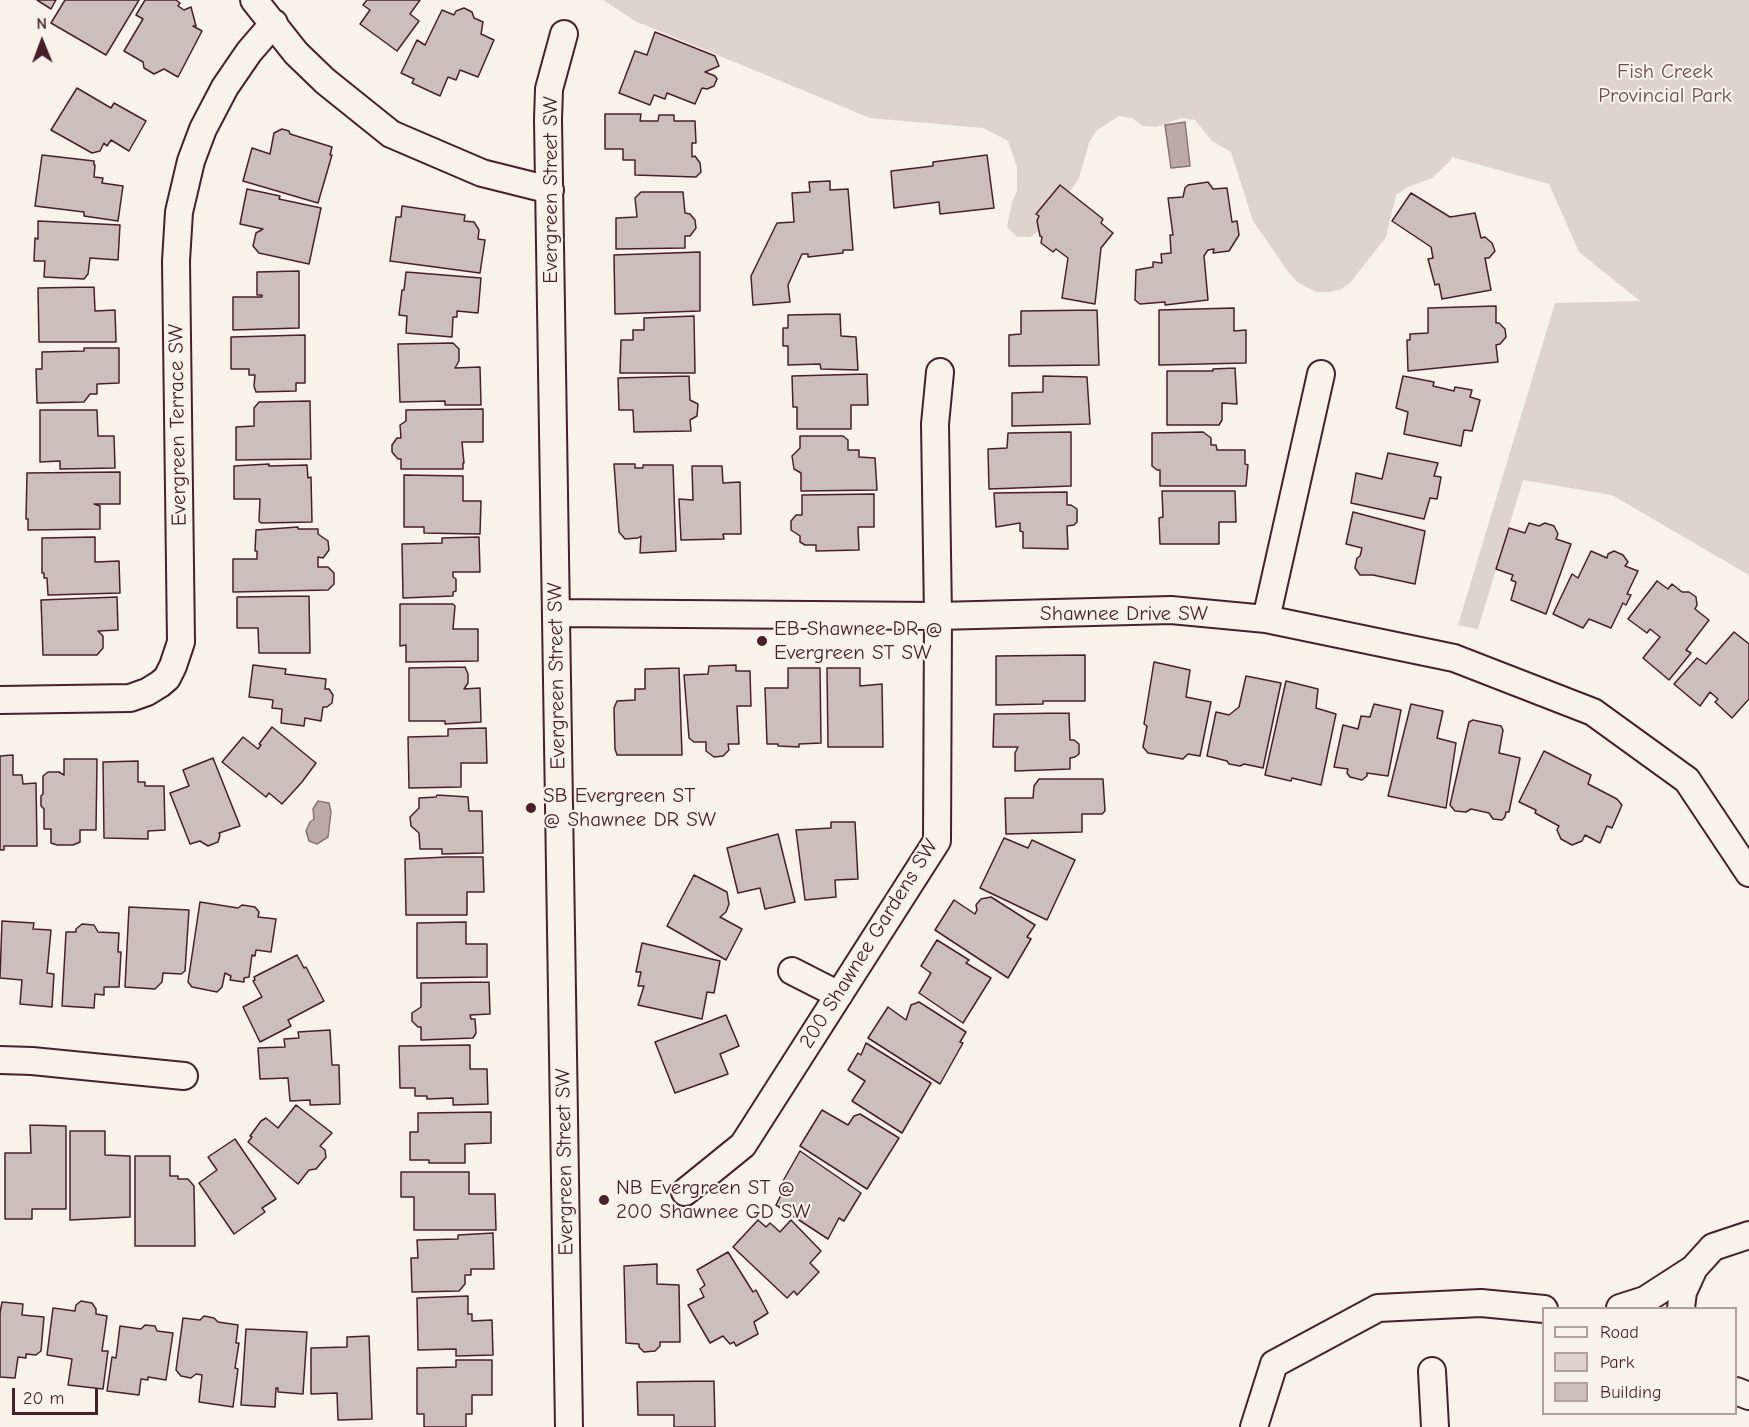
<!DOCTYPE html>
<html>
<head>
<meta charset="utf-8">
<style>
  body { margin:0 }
  #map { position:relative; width:1749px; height:1427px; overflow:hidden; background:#f7f3e8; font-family:"Comic Neue",sans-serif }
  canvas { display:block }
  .legend { position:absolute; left:1542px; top:1307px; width:195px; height:108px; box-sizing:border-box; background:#f7f3e8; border:2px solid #b29e9c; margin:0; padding:8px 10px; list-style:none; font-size:18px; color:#4a1f2b }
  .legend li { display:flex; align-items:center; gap:12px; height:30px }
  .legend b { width:30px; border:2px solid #b29e9c }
  .north { position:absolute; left:12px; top:12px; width:60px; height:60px; -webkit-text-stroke:4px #f7f3e8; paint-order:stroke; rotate:359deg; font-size:16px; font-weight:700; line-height:24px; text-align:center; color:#4a1f2b }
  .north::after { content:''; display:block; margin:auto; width:21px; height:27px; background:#4a1f2b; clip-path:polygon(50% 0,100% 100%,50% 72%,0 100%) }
  .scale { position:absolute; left:12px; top:1388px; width:86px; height:27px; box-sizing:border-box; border:3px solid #4a1f2b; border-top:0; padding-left:8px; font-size:18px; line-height:21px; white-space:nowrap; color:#4a1f2b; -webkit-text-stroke:4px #f7f3e8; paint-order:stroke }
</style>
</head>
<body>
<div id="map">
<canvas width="1749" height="1427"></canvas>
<ul class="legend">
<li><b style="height:8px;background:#f7f3e8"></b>Road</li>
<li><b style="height:16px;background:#ded4cc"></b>Park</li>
<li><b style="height:16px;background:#ccbfb9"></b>Building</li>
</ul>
<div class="north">N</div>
<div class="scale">20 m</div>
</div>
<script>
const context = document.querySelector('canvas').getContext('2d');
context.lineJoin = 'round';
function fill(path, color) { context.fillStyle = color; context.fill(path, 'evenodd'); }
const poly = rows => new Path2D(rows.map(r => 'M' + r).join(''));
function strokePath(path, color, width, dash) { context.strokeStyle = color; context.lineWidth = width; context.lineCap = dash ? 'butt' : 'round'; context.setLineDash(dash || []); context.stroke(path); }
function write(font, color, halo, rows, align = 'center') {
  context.font = font + ' "Comic Neue",sans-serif'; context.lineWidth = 4.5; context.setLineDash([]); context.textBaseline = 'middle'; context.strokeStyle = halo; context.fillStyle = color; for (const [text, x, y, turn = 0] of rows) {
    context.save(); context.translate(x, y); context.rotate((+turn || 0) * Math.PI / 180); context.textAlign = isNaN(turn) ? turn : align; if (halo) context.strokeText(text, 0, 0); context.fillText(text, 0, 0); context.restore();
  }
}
const green = poly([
  [603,0,1749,0,1749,575,1612,495,1523,480,1478,629,1458,625,1555,303,1640,301,1579,252,1549,184,1452,157,1451,160,1432,178,1408,187,1396,195,1386,237,1350,283,1341,289,1330,292,1316,292,1297,282,1287,270,1253,221,1231,152,1212,141,1195,120,1182,118,1156,127,1143,126,1132,118,1119,116,1096,131,1089,143,1079,178,1072,189,1063,198,1041,228,1031,237,1017,237,1007,227,1012,202,1017,191,1017,167,1008,141,983,128,870,118,635,21]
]);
const water = poly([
  [1185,122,1190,166,1171,168,1165,125,1185,122],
  [318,801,329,803,331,812,328,837,317,844,309,841,306,831,310,822,314,819,313,809,318,801]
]);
const building = poly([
  [37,0,56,0,51,9,37,0],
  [65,0,139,0,106,55,51,23,65,0],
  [145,0,176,0,180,3,178,6,184,10,191,7,196,26,193,26,202,31,178,77,164,69,154,74,144,68,143,62,124,51,143,19,136,15,145,0],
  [367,0,420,0,410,14,419,21,397,51,360,24,370,10,363,5,367,0],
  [464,8,472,12,474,18,483,22,481,34,494,40,478,77,460,70,456,80,448,77,440,96,412,83,414,79,401,73,417,40,425,45,442,10,454,15,456,11,464,8],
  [655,32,715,56,719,66,705,72,715,76,717,79,714,86,707,89,702,88,695,104,667,93,665,99,654,95,650,105,619,93,635,51,647,55,655,32],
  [77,88,111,108,114,103,146,121,129,151,111,140,107,146,104,143,100,151,92,153,51,130,77,88],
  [605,114,641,114,640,121,658,121,659,115,674,115,674,121,695,121,696,143,692,143,692,157,695,156,700,163,701,172,696,177,635,175,635,160,623,160,623,149,605,149,605,114],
  [282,129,289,131,290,134,332,147,330,155,332,155,318,203,243,181,252,148,270,154,274,133,282,129],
  [42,155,94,161,94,165,95,165,94,177,103,178,102,183,123,186,118,221,84,216,84,212,35,206,42,155],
  [987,155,994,208,940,214,939,202,894,208,891,171,933,166,933,162,987,155],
  [830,181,830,190,848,189,853,250,843,250,843,253,808,257,808,254,802,254,788,285,790,302,753,305,751,276,777,223,794,222,792,193,810,192,809,182,830,181],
  [1208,182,1213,189,1227,188,1232,222,1237,221,1239,235,1229,251,1213,253,1214,249,1208,250,1204,256,1208,300,1165,305,1165,302,1140,304,1135,300,1136,270,1153,267,1153,262,1162,263,1161,254,1171,253,1170,235,1173,235,1168,198,1183,197,1185,188,1188,185,1208,182],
  [1060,185,1103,219,1101,223,1113,233,1101,248,1095,304,1062,298,1068,258,1056,249,1053,252,1041,243,1042,237,1040,236,1037,221,1039,216,1036,214,1060,185],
  [247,189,280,196,279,199,321,208,309,264,259,253,253,246,256,233,263,229,240,224,247,189],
  [641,192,683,192,685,213,690,214,695,220,696,228,690,236,685,236,685,248,616,249,616,218,637,217,635,198,641,192],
  [1411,193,1450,217,1475,213,1481,238,1485,237,1492,243,1495,251,1489,258,1485,258,1491,290,1442,299,1439,284,1435,285,1428,259,1433,258,1431,247,1392,221,1411,193],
  [402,206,465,215,464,221,474,222,479,230,478,239,485,240,480,273,390,261,396,217,401,217,402,206],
  [38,221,120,225,118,260,90,258,88,274,84,279,44,277,45,261,34,261,35,238,38,239,38,221],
  [700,252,700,311,615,314,614,255,700,252],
  [299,271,299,328,233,330,233,297,262,297,262,295,257,295,257,272,299,271],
  [406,272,481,278,478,313,457,311,457,317,453,317,452,337,406,333,407,316,399,315,402,290,404,290,406,272],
  [94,287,95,311,115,310,116,342,39,342,38,288,94,287],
  [1496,306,1496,323,1499,323,1505,329,1506,337,1500,344,1496,345,1498,362,1408,371,1407,340,1410,340,1410,334,1428,333,1428,308,1496,306],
  [1234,308,1234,331,1246,330,1246,363,1159,365,1159,310,1234,308],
  [1097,310,1099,365,1009,366,1009,335,1021,334,1021,311,1097,310],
  [840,314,841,336,856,337,858,370,821,369,820,364,788,365,788,346,783,346,783,328,788,328,788,315,840,314],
  [694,316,695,373,620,373,621,340,633,340,633,330,644,330,644,318,694,316],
  [305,335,305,383,296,383,296,391,256,392,254,386,255,375,249,375,249,369,231,369,231,337,305,335],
  [453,343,459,349,459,361,455,368,480,367,481,405,445,405,445,401,400,402,398,344,453,343],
  [84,348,119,348,119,383,97,384,97,394,90,394,84,402,37,403,36,369,42,369,42,352,84,351,84,348],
  [1235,368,1237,404,1222,403,1222,420,1219,425,1167,425,1167,371,1213,371,1213,369,1235,368],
  [867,374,868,405,851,405,851,429,797,429,797,407,793,407,792,376,867,374],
  [689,376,690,400,698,404,697,416,690,420,691,431,634,432,633,410,619,410,618,378,689,376],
  [1043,376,1087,377,1090,424,1012,426,1012,393,1043,392,1043,376],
  [1403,376,1434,382,1433,386,1454,391,1455,387,1472,390,1470,397,1480,400,1472,431,1464,430,1461,446,1404,434,1408,412,1396,408,1403,376],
  [310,401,311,459,236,460,236,427,254,426,254,408,259,402,310,401],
  [483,409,483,442,462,442,464,463,463,463,463,469,401,469,401,459,398,459,392,452,392,445,397,438,401,438,400,425,406,421,406,410,483,409],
  [40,410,97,410,98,436,114,436,115,468,60,469,60,461,40,462,40,410],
  [1071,432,1071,486,989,489,988,449,1007,448,1008,433,1071,432],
  [1203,432,1211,438,1211,445,1216,445,1217,450,1245,450,1245,464,1248,465,1246,486,1160,486,1160,470,1157,470,1152,466,1152,433,1203,432],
  [800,436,843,436,848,440,848,450,859,450,859,457,875,458,877,490,801,491,801,473,794,469,792,456,800,448,800,436],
  [1388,453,1438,463,1434,476,1441,477,1437,499,1430,498,1424,519,1351,503,1356,473,1382,479,1388,453],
  [269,464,269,466,307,465,308,478,311,477,312,522,261,523,259,521,260,499,234,499,234,466,269,464],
  [614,464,635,464,635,468,643,468,643,465,673,465,676,551,640,553,641,536,638,538,625,539,619,532,614,464],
  [692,466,722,466,723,483,740,482,741,534,723,534,724,539,681,540,679,499,693,500,692,466],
  [120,472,120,504,94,504,100,506,100,529,28,530,28,519,26,519,27,473,120,472],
  [404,475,463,476,463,501,481,501,480,534,424,533,424,527,404,527,404,475],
  [1162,491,1235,491,1236,522,1219,522,1219,544,1160,544,1159,518,1163,517,1162,491],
  [1067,492,1067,505,1071,505,1077,509,1077,522,1074,525,1067,526,1068,549,1023,548,1023,532,1020,531,1020,523,996,527,994,493,1067,492],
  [874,494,874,527,858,527,859,550,816,551,816,545,805,545,800,542,800,536,791,530,791,521,796,515,802,515,802,495,874,494],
  [1353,512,1425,531,1415,584,1373,575,1360,575,1355,568,1357,558,1360,556,1362,548,1346,544,1353,512],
  [1529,523,1539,526,1545,523,1554,526,1558,534,1556,539,1571,544,1546,614,1511,600,1516,582,1511,580,1513,575,1496,569,1509,528,1525,533,1529,523],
  [298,527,298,529,318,529,318,534,328,541,329,550,323,558,318,557,318,567,328,567,334,573,334,584,328,590,233,592,233,559,257,559,257,551,255,551,256,530,298,527],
  [95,537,95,562,119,561,120,593,48,595,47,578,44,578,44,573,42,573,42,538,95,537],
  [479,537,480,572,453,572,453,577,456,579,456,591,453,592,453,596,403,598,402,544,442,543,442,538,479,537],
  [1591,551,1607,558,1608,554,1614,551,1623,555,1628,562,1625,566,1638,571,1627,594,1631,595,1626,605,1623,603,1611,628,1589,619,1583,628,1553,614,1572,574,1578,578,1591,551],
  [1657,581,1668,589,1672,584,1682,592,1689,592,1696,597,1697,605,1695,609,1709,620,1686,650,1691,653,1669,680,1643,658,1660,637,1650,629,1647,633,1628,619,1657,581],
  [309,596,310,653,259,653,258,628,237,628,237,597,309,596],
  [117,597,118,630,98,631,103,636,103,648,97,655,43,655,41,600,117,597],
  [400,604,453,604,455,606,453,629,478,629,478,661,406,662,406,645,400,646,400,604],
  [1734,632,1749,644,1749,699,1732,718,1715,702,1718,699,1710,692,1700,706,1674,684,1697,658,1706,664,1734,632],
  [1085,655,1085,701,1043,701,1043,704,996,705,996,656,1085,655],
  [1154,662,1190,670,1186,697,1211,702,1200,756,1188,754,1183,759,1148,753,1143,747,1147,726,1144,724,1154,662],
  [253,665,286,669,285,674,326,679,325,689,329,689,333,695,332,703,327,707,323,707,321,721,305,718,304,726,281,723,282,709,272,708,273,700,249,697,253,665],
  [736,665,736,671,750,671,751,706,737,706,739,744,728,744,729,750,723,756,714,757,706,751,706,742,694,742,689,738,684,675,708,674,709,666,736,665],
  [465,667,468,674,468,683,464,689,480,688,481,722,445,724,445,721,409,721,409,668,465,667],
  [679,668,682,755,617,755,615,749,614,708,617,701,635,700,635,689,645,689,645,669,679,668],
  [788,668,820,668,821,743,799,744,799,747,778,746,778,744,767,744,765,688,788,688,788,668],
  [827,668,860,668,860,686,882,684,883,747,828,747,827,668],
  [1246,676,1281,683,1263,768,1244,764,1240,766,1229,764,1227,761,1207,756,1216,712,1229,715,1239,707,1246,676],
  [1286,681,1318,689,1316,708,1336,714,1321,785,1292,778,1291,781,1265,775,1286,681],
  [1374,704,1401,710,1388,776,1367,773,1367,776,1362,780,1350,777,1347,773,1348,769,1334,767,1343,725,1358,729,1361,716,1370,717,1374,704],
  [1411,704,1443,711,1437,738,1456,743,1446,808,1388,796,1411,704],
  [1069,713,1070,740,1074,740,1079,744,1079,754,1075,757,1070,758,1070,769,1015,771,1015,753,1018,747,993,747,994,714,1069,713],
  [1473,720,1501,726,1503,730,1499,753,1520,758,1509,812,1506,812,1505,817,1502,820,1493,819,1489,813,1471,809,1466,812,1455,811,1450,805,1469,722,1473,720],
  [272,727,316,763,302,782,282,804,269,793,266,797,222,762,243,737,258,749,261,745,259,744,272,727],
  [486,728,487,763,461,763,461,787,409,788,408,737,448,736,448,729,486,728],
  [1544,751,1591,775,1588,784,1617,799,1622,805,1612,828,1607,826,1600,843,1585,835,1582,841,1572,845,1561,839,1557,830,1559,826,1535,813,1536,810,1519,802,1544,751],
  [13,755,13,775,22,775,23,784,36,783,37,846,4,846,4,850,0,850,0,756,13,755],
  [213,758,240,826,219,833,220,835,218,842,208,846,200,841,190,844,170,793,189,786,183,770,213,758],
  [64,759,97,759,96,830,80,830,80,842,73,845,57,845,51,843,51,829,44,829,44,809,41,806,41,796,43,794,43,776,48,772,59,772,64,775,64,759],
  [138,761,138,782,145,782,145,786,164,786,165,830,148,831,148,839,104,838,103,762,138,761],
  [1039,779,1103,779,1105,811,1102,814,1082,814,1082,832,1006,834,1005,798,1033,798,1034,786,1039,779],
  [437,795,468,797,469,811,482,811,483,853,442,854,442,849,420,849,419,833,411,826,410,817,419,808,419,798,436,797,437,795],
  [831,822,855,822,858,879,835,880,836,897,805,900,796,830,831,828,831,822],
  [778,834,795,902,765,909,760,888,738,893,727,848,778,834],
  [1004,838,1028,848,1032,840,1075,860,1047,920,980,888,1004,838],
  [447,857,483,857,484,892,467,892,467,915,406,915,405,859,447,857],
  [694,875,727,892,729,904,726,912,720,917,742,929,726,960,667,926,694,875],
  [991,897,1035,925,1027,937,1031,939,1008,978,935,930,954,900,975,914,977,910,976,905,981,899,991,897],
  [200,902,238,908,242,905,255,907,259,912,258,917,276,919,271,952,256,950,255,956,252,955,249,977,244,978,244,982,230,980,231,976,225,973,222,987,217,992,192,987,188,982,200,902],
  [129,907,189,910,185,971,181,974,163,973,162,982,155,989,125,987,129,907],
  [2,921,34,923,33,929,51,930,47,973,54,974,52,1007,20,1004,22,980,0,978,2,921],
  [466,922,466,944,487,944,487,977,417,978,417,923,466,922],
  [82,924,94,925,98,932,119,933,118,952,121,952,119,987,104,987,104,995,95,994,94,1008,62,1006,66,932,76,932,76,929,82,924],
  [937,940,969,960,966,963,991,978,963,1023,919,993,931,973,921,966,937,940],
  [642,943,720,961,714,993,707,992,702,1019,638,1005,644,986,638,986,641,972,636,972,642,943],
  [297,955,304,968,306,967,324,1001,288,1020,291,1026,260,1042,243,1007,262,997,253,981,255,980,254,977,297,955],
  [489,982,490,1014,470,1015,471,1019,475,1019,476,1033,473,1038,421,1040,421,1027,418,1027,412,1021,412,1013,421,1007,421,983,489,982],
  [919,1002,966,1032,960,1042,963,1043,940,1084,868,1038,888,1007,906,1020,911,1005,919,1002],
  [726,1015,739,1046,720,1054,728,1074,675,1093,655,1042,726,1015],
  [330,1030,332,1065,339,1065,340,1104,310,1105,310,1100,290,1101,288,1078,260,1079,258,1048,285,1047,284,1039,299,1038,298,1032,330,1030],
  [866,1043,931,1083,902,1133,852,1101,865,1081,848,1070,858,1053,861,1055,866,1043],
  [470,1045,470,1069,487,1069,488,1104,453,1105,453,1098,427,1099,427,1096,415,1096,415,1088,400,1088,399,1046,470,1045],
  [296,1105,332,1133,320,1146,325,1150,326,1157,316,1169,309,1170,298,1184,248,1142,252,1137,250,1136,261,1121,266,1118,278,1128,296,1105],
  [822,1110,848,1125,854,1116,860,1114,899,1138,867,1189,800,1146,822,1110],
  [491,1112,491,1143,465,1144,465,1163,429,1163,429,1160,410,1160,410,1132,418,1132,418,1113,491,1112],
  [30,1125,66,1126,66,1209,32,1209,32,1219,5,1219,5,1153,31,1153,30,1125],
  [70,1131,105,1131,105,1155,130,1156,130,1217,70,1220,70,1131],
  [235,1139,276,1199,262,1208,265,1212,234,1234,199,1183,217,1170,208,1157,235,1139],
  [800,1151,861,1193,844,1221,839,1218,828,1239,776,1205,784,1189,783,1181,800,1151],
  [135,1156,170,1156,170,1176,178,1176,178,1179,188,1179,194,1186,195,1246,135,1246,135,1156],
  [401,1172,469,1172,469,1194,495,1194,496,1230,414,1230,414,1197,401,1197,401,1172],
  [758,1220,766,1227,770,1223,780,1232,791,1220,821,1251,810,1263,819,1272,797,1295,794,1291,787,1298,733,1247,758,1220],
  [493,1233,494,1269,471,1269,471,1275,465,1275,465,1284,459,1291,412,1292,411,1258,418,1258,417,1240,458,1239,458,1235,493,1233],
  [728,1252,753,1292,756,1290,768,1313,754,1322,758,1334,736,1346,734,1342,730,1344,723,1336,710,1343,688,1305,704,1297,700,1289,705,1285,697,1270,728,1252],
  [657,1264,657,1284,679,1285,680,1342,660,1342,660,1346,655,1351,644,1352,639,1347,639,1344,626,1343,624,1266,657,1264],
  [468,1296,468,1314,472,1314,472,1321,492,1320,493,1355,456,1356,456,1349,418,1350,417,1298,468,1296],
  [81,1301,92,1303,96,1309,96,1314,107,1316,102,1351,108,1351,103,1389,68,1385,72,1359,47,1355,53,1308,75,1311,76,1305,81,1301],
  [2,1302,23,1304,22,1315,44,1317,41,1351,36,1355,26,1354,26,1358,18,1357,15,1378,0,1377,0,1313,2,1302],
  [204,1316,214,1318,218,1322,238,1325,236,1343,239,1343,235,1368,238,1369,233,1407,199,1402,202,1375,196,1374,191,1378,181,1376,176,1370,183,1318,200,1320,204,1316],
  [145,1325,155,1326,157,1331,173,1333,166,1380,148,1377,148,1380,141,1379,139,1395,107,1391,112,1357,116,1358,120,1326,141,1329,145,1325],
  [246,1329,307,1332,303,1394,278,1392,278,1388,276,1388,275,1407,241,1405,246,1329],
  [369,1336,372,1419,338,1420,337,1393,311,1394,311,1348,347,1347,347,1337,369,1336],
  [456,1360,492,1360,492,1395,472,1395,472,1414,466,1414,466,1427,424,1427,424,1414,417,1414,417,1368,456,1367,456,1360],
  [714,1381,715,1427,674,1427,674,1415,638,1415,637,1382,714,1381]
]);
const minor = poly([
  [254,0,296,53,325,81,391,134,482,173,550,190],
  [564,34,549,89,548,120,569,1427],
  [556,613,938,616,1171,610,1266,619,1454,658,1593,712,1687,780,1749,873],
  [1266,619,1321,374],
  [0,700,130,698,147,692,160,684,167,678,173,666,181,642,176,261,179,212,191,161,203,129,225,87,249,52,274,23],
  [792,971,839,995],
  [0,1060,32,1061,184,1076],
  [685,1192,743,1145,937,841,938,616,935,424,940,372],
  [1620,1308,1645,1300,1693,1269],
  [1681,1308,1683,1292,1694,1268,1713,1247,1749,1235],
  [1432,1371,1435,1427],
  [1736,1391,1749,1396],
  [1254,1427,1274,1364,1378,1308,1481,1303,1544,1309]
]);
const markers = [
  [762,641,6,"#4a1f2b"],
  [531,808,6,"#4a1f2b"],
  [604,1200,6,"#4a1f2b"]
];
const parkNames = [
  ["Fish Creek",1665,72],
  ["Provincial Park",1665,96]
];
const streetNames = [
  ["Evergreen Street SW",551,190,-90],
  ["Evergreen Terrace SW",178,425,-91],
  ["Shawnee Drive SW",1124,614],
  ["Evergreen Street SW",557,676,-91],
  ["200 Shawnee Gardens SW",869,944,-58],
  ["Evergreen Street SW",565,1162,-91]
];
const poiNames = [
  ["EB Shawnee DR @",774,629],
  ["Evergreen ST SW",774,653],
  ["SB Evergreen ST",543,796],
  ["@ Shawnee DR SW",543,820],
  ["NB Evergreen ST @",616,1188],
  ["200 Shawnee GD SW",616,1212]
];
fill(green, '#ded4cc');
fill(water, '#bcaaa7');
strokePath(water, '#8e7275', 1.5);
fill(building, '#ccbfb9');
strokePath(building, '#4a1f2b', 1.5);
strokePath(minor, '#4a1f2b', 30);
strokePath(minor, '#f7f3e8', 26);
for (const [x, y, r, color] of markers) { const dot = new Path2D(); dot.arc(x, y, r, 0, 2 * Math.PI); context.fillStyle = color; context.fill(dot); strokePath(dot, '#f7f3e8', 2); }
write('21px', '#6f4c53', '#f7f3e8', parkNames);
write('21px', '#4a1f2b', '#f7f3e8', streetNames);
write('21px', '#4a1f2b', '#f7f3e8', poiNames, 'left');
</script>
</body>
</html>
